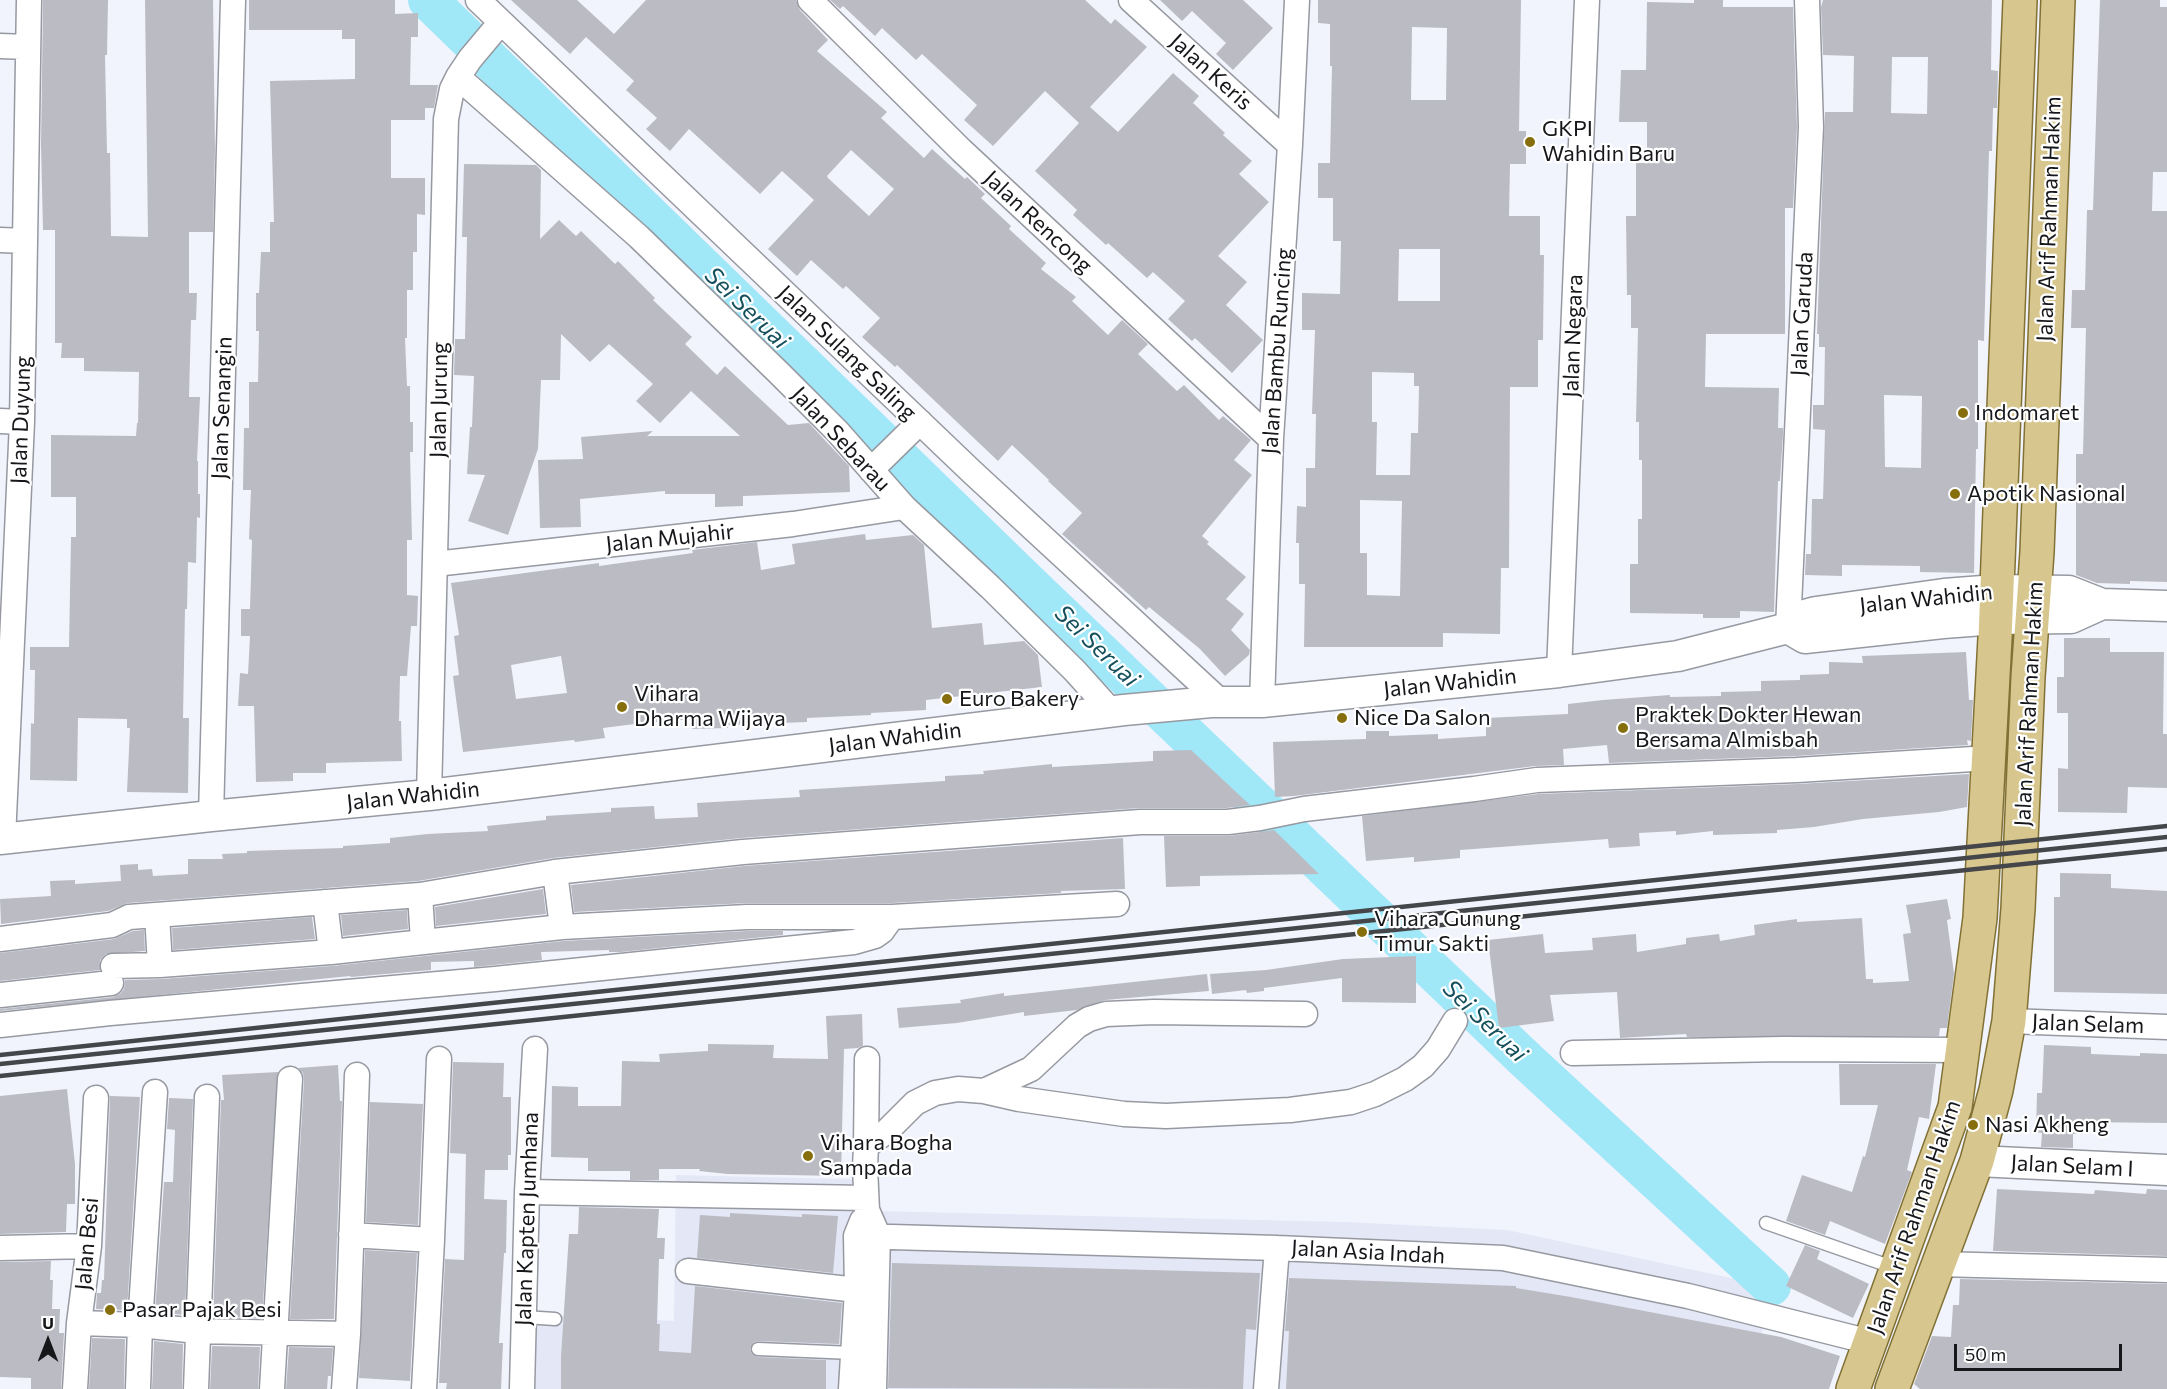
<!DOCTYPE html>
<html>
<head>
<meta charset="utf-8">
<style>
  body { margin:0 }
  #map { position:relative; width:2167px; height:1389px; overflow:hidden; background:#f2f4fd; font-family:Commissioner,sans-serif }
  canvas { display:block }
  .north { position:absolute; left:18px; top:1311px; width:60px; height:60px; -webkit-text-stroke:4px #fff; paint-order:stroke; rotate:0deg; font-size:16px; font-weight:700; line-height:24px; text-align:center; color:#16171a }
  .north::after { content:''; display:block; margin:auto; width:21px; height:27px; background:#16171a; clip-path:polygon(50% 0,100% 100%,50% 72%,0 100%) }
  .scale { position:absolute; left:1954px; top:1344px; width:168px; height:27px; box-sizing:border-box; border:3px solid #16171a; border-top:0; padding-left:8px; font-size:18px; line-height:21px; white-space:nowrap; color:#16171a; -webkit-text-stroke:4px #fff; paint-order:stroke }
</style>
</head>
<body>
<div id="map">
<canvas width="2167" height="1389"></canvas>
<div class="north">U</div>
<div class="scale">50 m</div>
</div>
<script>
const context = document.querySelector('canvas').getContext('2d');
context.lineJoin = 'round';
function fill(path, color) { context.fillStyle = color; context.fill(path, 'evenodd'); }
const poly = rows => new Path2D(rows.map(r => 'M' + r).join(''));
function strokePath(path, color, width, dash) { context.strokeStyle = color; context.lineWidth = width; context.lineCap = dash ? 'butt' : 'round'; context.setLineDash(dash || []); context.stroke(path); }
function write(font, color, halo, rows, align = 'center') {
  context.font = font + ' Commissioner,sans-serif'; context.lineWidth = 4.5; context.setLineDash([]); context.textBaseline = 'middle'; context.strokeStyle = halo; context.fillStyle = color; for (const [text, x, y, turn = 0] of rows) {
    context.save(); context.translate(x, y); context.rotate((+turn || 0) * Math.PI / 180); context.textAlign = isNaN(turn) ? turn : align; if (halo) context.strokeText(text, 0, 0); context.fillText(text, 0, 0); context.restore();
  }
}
const built = poly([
  [676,1175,876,1180,875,1211,1344,1222,1507,1230,1778,1288,1741,1389,521,1389,525,1314,674,1321]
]);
const river = poly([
  [428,0,1024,579,1526,1060,1771,1286]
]);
const building = poly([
  [43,0,108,0,107,55,105,55,107,153,110,153,111,236,148,237,145,0,213,0,215,150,213,232,189,232,189,293,197,293,196,320,191,320,189,397,200,397,197,461,198,461,198,494,200,494,200,518,197,517,196,563,188,562,187,609,185,609,183,718,189,718,188,793,127,792,130,728,127,728,127,719,78,718,77,781,30,780,31,723,34,724,35,670,30,670,30,647,69,647,71,537,76,537,76,497,51,497,51,435,136,436,137,423,138,423,139,372,84,371,84,358,61,358,62,343,55,343,55,230,43,230,41,145],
  [249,0,395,0,395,14,418,13,418,37,411,37,410,85,438,85,434,108,425,108,425,120,391,120,391,178,425,178,425,215,417,214,417,252,413,252,413,290,407,290,407,338,405,338,407,386,410,386,410,422,413,422,413,452,410,452,412,540,407,540,407,595,418,596,417,626,411,626,407,676,400,676,399,721,401,721,402,761,326,763,326,773,293,773,293,781,256,782,254,706,238,706,240,673,248,674,250,636,241,636,241,609,250,609,251,576,252,540,249,539,251,490,243,490,244,428,249,428,249,382,258,382,259,331,256,331,256,293,259,293,261,252,270,252,270,222,274,222,270,81,355,79,355,39,342,39,342,30,249,30],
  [511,0,577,0,614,34,646,0,796,0,800,10,828,40,817,51,887,112,881,118,924,158,932,149,965,179,967,177,985,194,981,198,1011,226,1009,229,1046,263,1041,269,1076,297,1072,301,1108,335,1122,320,1148,344,1138,354,1177,391,1184,385,1219,420,1223,416,1251,440,1234,460,1252,475,1202,536,1209,542,1207,544,1246,577,1226,599,1244,614,1231,630,1250,650,1249,655,1225,676,1200,649,1149,607,1146,610,1062,534,1082,513,1048,481,1049,480,1012,445,998,461,897,365,895,367,862,337,880,318,846,286,843,289,811,260,797,276,768,249,814,200,782,171,760,194,689,129,670,151,646,129,657,118,626,90,634,81,586,37,570,54],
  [851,150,894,189,869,216,828,178,827,176],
  [830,0,1085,0,1111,24,1115,19,1147,47,1090,107,1118,132,1173,73,1199,96,1193,103,1225,133,1223,135,1252,161,1239,174,1269,202,1218,256,1247,282,1226,305,1263,340,1232,373,1195,338,1192,341,1168,319,1185,301,1153,272,1147,278,1108,243,1106,245,1073,215,1077,210,1035,171,1079,123,1045,91,993,146,964,120,977,105,922,54,916,60,882,28,875,36,843,6,840,9],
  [1160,0,1243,0,1273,28,1233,70,1216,54,1226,43,1192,11,1182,21],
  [1318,0,1521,0,1519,131,1526,131,1526,164,1510,164,1509,216,1540,216,1540,255,1544,255,1543,340,1538,340,1538,387,1510,387,1509,568,1501,568,1500,634,1443,633,1443,647,1304,647,1305,584,1299,584,1299,543,1296,543,1297,506,1306,507,1306,468,1315,468,1316,414,1312,414,1315,330,1302,330,1302,293,1340,294,1341,241,1333,241,1333,198,1318,198,1318,163,1330,163,1332,66,1330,66,1330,24,1318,23],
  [1412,27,1447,28,1446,100,1411,100],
  [1399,249,1440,249,1440,301,1398,301],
  [1372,372,1414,373,1414,386,1419,386,1418,433,1411,433,1410,475,1376,475,1377,422,1372,422],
  [1360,500,1402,501,1400,596,1367,595,1367,553,1360,553],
  [1694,0,1723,0,1723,7,1793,7,1797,127,1793,208,1785,208,1785,334,1706,334,1705,387,1779,388,1778,428,1783,428,1783,435,1780,481,1778,481,1774,612,1740,611,1740,618,1703,618,1703,614,1630,613,1630,564,1638,564,1638,519,1642,519,1642,460,1639,460,1639,422,1636,422,1638,328,1631,328,1631,295,1627,295,1626,216,1636,216,1636,163,1647,163,1647,122,1619,122,1621,70,1646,70,1647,2,1694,3],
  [1823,0,1992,0,1991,70,1998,71,1997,108,1993,108,1992,151,1989,151,1984,341,1978,340,1978,449,1976,449,1974,573,1920,572,1920,566,1842,565,1842,576,1805,575,1806,554,1811,554,1812,499,1823,499,1824,467,1825,430,1813,429,1813,405,1824,405,1825,347,1819,347,1819,334,1817,334,1825,112,1853,112,1854,56,1823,55,1821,7],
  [1892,57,1928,57,1927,114,1891,113],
  [1884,395,1922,396,1921,468,1885,467],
  [2100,0,2160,0,2160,7,2167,7,2167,172,2153,172,2152,211,2167,211,2167,582,2130,581,2130,584,2097,583,2076,575,2076,454,2083,454,2086,328,2071,328,2072,290,2085,290,2087,210,2093,210],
  [464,164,536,165,541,170,540,239,559,220,576,236,581,231,615,264,618,261,655,298,653,300,692,337,685,344,717,375,725,366,788,425,809,423,849,466,850,492,743,496,743,506,715,507,715,494,665,494,665,491,580,499,581,527,540,528,538,460,583,459,581,437,653,431,647,436,740,436,691,391,660,423,636,401,653,384,609,344,590,362,561,334,560,380,541,380,538,449,508,535,468,521,485,475,467,474,470,427,472,427,474,376,454,375,455,339,465,339,467,237,462,237],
  [865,534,866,540,913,535,924,545,932,628,982,623,984,645,1024,641,1038,655,1042,687,926,700,926,710,871,713,871,715,807,718,807,722,728,725,728,728,692,729,692,719,635,724,603,728,605,738,575,742,574,740,463,752,453,676,459,675,454,636,459,635,451,583,599,563,599,566,693,553,692,550,757,542,761,570,795,564,792,544],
  [561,656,567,693,516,699,511,665],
  [2064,638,2110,638,2110,652,2164,652,2163,734,2167,734,2167,788,2128,787,2127,813,2058,812,2058,768,2068,769,2068,713,2057,713,2057,677,2064,677],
  [1966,652,1969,700,1973,700,1971,741,1967,740,1968,745,1796,756,1609,763,1607,745,1563,749,1564,765,1535,766,1294,796,1275,797,1273,742,1366,739,1366,731,1389,731,1389,736,1438,734,1438,739,1486,736,1486,718,1568,714,1568,704,1603,700,1670,695,1670,697,1721,696,1721,692,1761,691,1761,681,1800,680,1800,675,1829,674,1829,662,1863,663,1862,656],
  [1191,750,1250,805,1227,808,1139,808,741,838,553,858,418,881,128,903,108,911,1,924,0,899,51,896,50,881,75,880,75,884,121,881,120,865,138,864,138,870,152,869,153,876,188,874,188,859,223,859,222,854,247,853,247,851,343,848,343,846,390,843,390,838,428,834,488,831,487,826,546,820,546,816,611,812,611,808,654,806,655,819,698,817,697,803,800,797,799,790,945,781,945,776,984,774,983,771,1052,764,1052,767,1153,761,1153,751],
  [1969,774,1967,807,1939,812,1863,819,1814,827,1777,830,1777,833,1713,835,1713,831,1676,835,1676,831,1639,833,1640,846,1609,848,1608,839,1460,850,1460,858,1414,862,1414,857,1366,861,1362,816,1538,794,1798,784],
  [1274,830,1319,874,1200,876,1200,886,1166,887,1164,836,1228,836],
  [1123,838,1125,889,1061,891,1061,893,892,903,747,903,574,912,571,885,744,866],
  [2060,873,2111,874,2111,888,2167,891,2167,994,2054,992,2054,897,2060,897],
  [543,889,546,914,436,926,435,907],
  [1947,899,1951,919,1947,920,1954,974,1947,1028,1940,1028,1939,1036,1687,1037,1686,1034,1620,1038,1617,992,1550,995,1554,1021,1499,1028,1488,940,1543,934,1545,953,1593,950,1592,938,1636,934,1637,952,1686,944,1686,938,1719,934,1720,941,1755,935,1754,925,1797,919,1797,922,1862,918,1866,979,1873,979,1873,983,1909,981,1903,934,1911,933,1906,905],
  [407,910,408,929,343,936,341,915],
  [312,917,315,939,173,950,172,928],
  [144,930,145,951,106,954,100,960,100,970,0,981,0,953,114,939,133,931],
  [747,931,783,931,783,935,621,952,609,952,609,950,541,952,542,960,474,967,474,961,431,962,431,970,351,977,350,976,0,1011,0,1009,113,997,120,994,124,989,125,980,161,979,332,966,563,941],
  [1416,956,1416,1003,1342,1002,1342,978,1264,988,1264,991,1247,993,1246,990,1212,994,1210,974,1266,970,1343,959],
  [1207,974,1209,991,1105,1000,1077,1010,1024,1016,1024,1012,957,1023,899,1028,897,1008,961,1003,960,1000,1004,993,1004,996],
  [862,1014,863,1046,858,1048,844,1049,841,1176,728,1174,699,1171,700,1169,659,1169,659,1180,630,1180,630,1171,588,1171,588,1158,551,1157,552,1086,578,1087,578,1106,621,1106,622,1061,660,1062,659,1054,708,1051,708,1044,774,1045,773,1058,828,1059,826,1016],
  [2044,1045,2091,1047,2091,1054,2140,1056,2140,1053,2167,1054,2167,1123,2082,1122,2082,1134,2073,1134,2073,1148,2041,1147,2042,1133,2036,1132,2037,1093,2042,1093],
  [453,1062,504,1063,503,1097,511,1097,511,1155,508,1155,508,1170,485,1170,484,1199,507,1200,506,1253,504,1253,499,1343,503,1343,501,1389,446,1389,447,1383,439,1383,445,1259,464,1260,466,1154,450,1153],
  [1839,1064,1936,1064,1929,1119,1919,1117,1907,1170,1912,1172,1885,1244,1830,1221,1825,1235,1786,1221,1802,1175,1852,1192,1863,1156,1865,1157,1878,1105,1840,1105],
  [338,1065,340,1101,342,1101,334,1319,290,1319,304,1080,303,1073,298,1068],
  [278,1072,262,1318,213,1317,221,1100,224,1100,222,1075],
  [67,1089,75,1164,75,1204,67,1204,66,1232,0,1234,0,1096],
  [110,1096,140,1097,127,1310,96,1309,97,1293,101,1293,102,1280,104,1280],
  [169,1098,193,1099,185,1315,155,1312,164,1182,173,1182,175,1130,167,1129],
  [370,1102,423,1104,418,1225,366,1222],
  [1997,1189,2094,1194,2095,1190,2146,1194,2147,1189,2167,1190,2167,1256,1993,1251],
  [579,1207,659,1209,657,1238,665,1238,664,1259,659,1259,657,1324,660,1324,659,1351,691,1353,695,1286,842,1303,839,1344,758,1341,754,1342,750,1348,751,1353,758,1357,826,1360,826,1389,561,1389,561,1357,569,1234,578,1234],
  [730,1213,802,1217,802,1214,838,1216,833,1273,697,1258,700,1215,730,1217],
  [1805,1245,1820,1251,1817,1259,1869,1284,1853,1318,1786,1286],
  [365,1250,417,1253,410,1381,359,1378],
  [51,1261,50,1280,53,1280,52,1309,60,1309,59,1333,64,1333,61,1389,31,1389,31,1378,0,1377,0,1262],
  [892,1263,1260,1273,1256,1330,1246,1329,1243,1389,888,1388],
  [1289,1278,1516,1286,1516,1288,1571,1297,1781,1337,1840,1356,1829,1389,1286,1389,1289,1331,1285,1331],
  [1960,1279,2167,1284,2167,1389,1920,1389,1914,1384,1932,1336,1951,1337,1953,1305,1959,1305],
  [92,1338,125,1339,124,1389,89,1389],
  [154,1341,183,1344,182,1389,152,1389],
  [212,1346,260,1347,258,1389,210,1389],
  [289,1347,333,1348,331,1376,328,1376,327,1389,286,1389]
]);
const service = poly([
  [1766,1223,1895,1268],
  [524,1317,555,1319],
  [758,1349,853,1353]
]);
const minor = poly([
  [478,0,972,472,1221,702],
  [810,0,962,151,1271,439],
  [1131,0,1290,145],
  [0,46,28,47],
  [458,77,639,237,780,374,837,431,904,507,990,587,1075,671,1111,711],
  [0,240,25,241],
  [0,421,22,422],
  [871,470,920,422],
  [435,564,793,524,904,507],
  [1788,628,1811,127,1807,0],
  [1559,672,1587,0],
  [1262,702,1271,439,1290,145,1297,0],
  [429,795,446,119,452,89,458,77,470,59,501,22],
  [211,816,233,0],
  [3,839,22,422,29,0],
  [555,872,562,927],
  [420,895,423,941],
  [325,902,331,952],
  [157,915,160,965],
  [0,939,112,925,129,917,420,895,555,872,743,852,1140,822,1228,822,1260,818,1304,809,1474,789,1537,780,1797,770,1989,758],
  [113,966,160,965,331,952,562,927,747,917,892,917,1117,904],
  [0,995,111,983],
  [2009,1021,2167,1027],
  [0,1025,110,1013,495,979,854,942,875,936,882,931,892,917],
  [1573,1053,1783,1049,1963,1050],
  [984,1091,1031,1069,1077,1026,1089,1019,1106,1014,1154,1012,1305,1014],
  [866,1146,867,1059],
  [527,1192,866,1198],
  [351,1235,432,1240],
  [856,1236,1277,1248,1503,1258,1688,1296,1870,1342],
  [0,1248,89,1246],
  [1938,1264,2167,1270],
  [688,1271,857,1290],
  [79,1323,140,1325,197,1331,348,1334],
  [75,1389,79,1323,89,1246,96,1098],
  [138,1389,140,1325,155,1092],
  [196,1389,207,1097],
  [272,1389,290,1079],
  [344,1389,348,1334,357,1075],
  [424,1389,432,1240,439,1059],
  [522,1389,527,1192,535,1049],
  [851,1389,857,1290,856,1236,862,1221],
  [874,1389,878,1235,867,1210,865,1167,866,1146,886,1132,915,1103,935,1093,958,1089,984,1091,1019,1099,1124,1114,1166,1116,1290,1110,1351,1102,1375,1094,1405,1079,1423,1066,1438,1049,1455,1021],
  [1266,1389,1277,1248]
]);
const tertiary = poly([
  [1788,628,1805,638,1943,623,1996,619,2071,618,2102,604],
  [0,839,211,816,429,795,1124,710,1211,702,1262,702,1559,672,1678,656,1788,628,1805,615,1816,612,1944,594,1996,590,2069,591,2102,604,2167,606],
  [1977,1161,2167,1170]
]);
const primary = poly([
  [1853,1389,1955,1107,1980,918,1995,638,2020,0],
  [1892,1389,1977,1161,1996,1090,2009,1021,2018,909,2028,677,2037,552,2058,0]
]);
const rail = poly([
  [0,1055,2167,826],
  [0,1064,2167,837],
  [0,1076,2167,849]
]);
const markers = [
  [1530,142,6,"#866e0d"],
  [1963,413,6,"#866e0d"],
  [1955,494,6,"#866e0d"],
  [947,699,6,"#866e0d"],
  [622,707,6,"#866e0d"],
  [1342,718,6,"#866e0d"],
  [1623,728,6,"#866e0d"],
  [1362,932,6,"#866e0d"],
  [1973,1125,6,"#866e0d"],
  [808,1156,6,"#866e0d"],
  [110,1310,6,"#866e0d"]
];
const streetNames = [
  ["Jalan Keris",1211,72,42],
  ["Jalan Arif Rahman Hakim",2049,219,-88],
  ["Jalan Rencong",1038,222,43],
  ["Jalan Garuda",1802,314,-87],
  ["Jalan Negara",1573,336,-88],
  ["Jalan Bambu Runcing",1277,351,-86],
  ["Jalan Sulang Saling",847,353,44],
  ["Jalan Jurung",439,400,-89],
  ["Jalan Senangin",222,408,-88],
  ["Jalan Duyung",21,420,-88],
  ["Jalan Sebarau",841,439,47],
  ["Jalan Mujahir",670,538,-6],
  ["Jalan Wahidin",1926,599,-6],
  ["Jalan Wahidin",1450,683,-6],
  ["Jalan Arif Rahman Hakim",2029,704,-87],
  ["Jalan Wahidin",895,738,-7],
  ["Jalan Wahidin",413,796,-6],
  ["Jalan Selam",2088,1024,2],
  ["Jalan Selam I",2072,1166,3],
  ["Jalan Arif Rahman Hakim",1914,1217,-71],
  ["Jalan Kapten Jumhana",527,1219,-88],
  ["Jalan Besi",87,1244,-85],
  ["Jalan Asia Indah",1368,1252,3]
];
const poiNames = [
  ["GKPI",1542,129],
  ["Wahidin Baru",1542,154],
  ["Indomaret",1975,413],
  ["Apotik Nasional",1967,494],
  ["Vihara",634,694],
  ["Dharma Wijaya",634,719],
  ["Euro Bakery",959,699],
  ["Praktek Dokter Hewan",1635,715],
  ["Bersama Almisbah",1635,740],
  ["Nice Da Salon",1354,718],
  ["Vihara Gunung",1374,919],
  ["Timur Sakti",1374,944],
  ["Nasi Akheng",1985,1125],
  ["Vihara Bogha",820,1143],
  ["Sampada",820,1168],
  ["Pasar Pajak Besi",122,1310]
];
const waterNames = [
  ["Sei Seruai",747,308,44],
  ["Sei Seruai",1097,646,44],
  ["Sei Seruai",1485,1021,44]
];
fill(built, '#e3e7f6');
strokePath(river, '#a0e7f8', 40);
fill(building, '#bbbbc3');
strokePath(service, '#9799a1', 15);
strokePath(minor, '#9799a1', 27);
strokePath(tertiary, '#9799a1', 33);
strokePath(primary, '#827134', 36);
strokePath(service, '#fff', 12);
strokePath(minor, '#fff', 24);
strokePath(tertiary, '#fff', 30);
strokePath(primary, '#d7c78e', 33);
strokePath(rail, '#45464a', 4.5);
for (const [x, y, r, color] of markers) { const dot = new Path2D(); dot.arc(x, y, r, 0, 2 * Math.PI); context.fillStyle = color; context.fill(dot); strokePath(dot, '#fff', 2); }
write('22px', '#16171a', '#fff', streetNames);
write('22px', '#16171a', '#fff', poiNames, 'left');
write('italic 24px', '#16505c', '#fff', waterNames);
</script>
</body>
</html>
